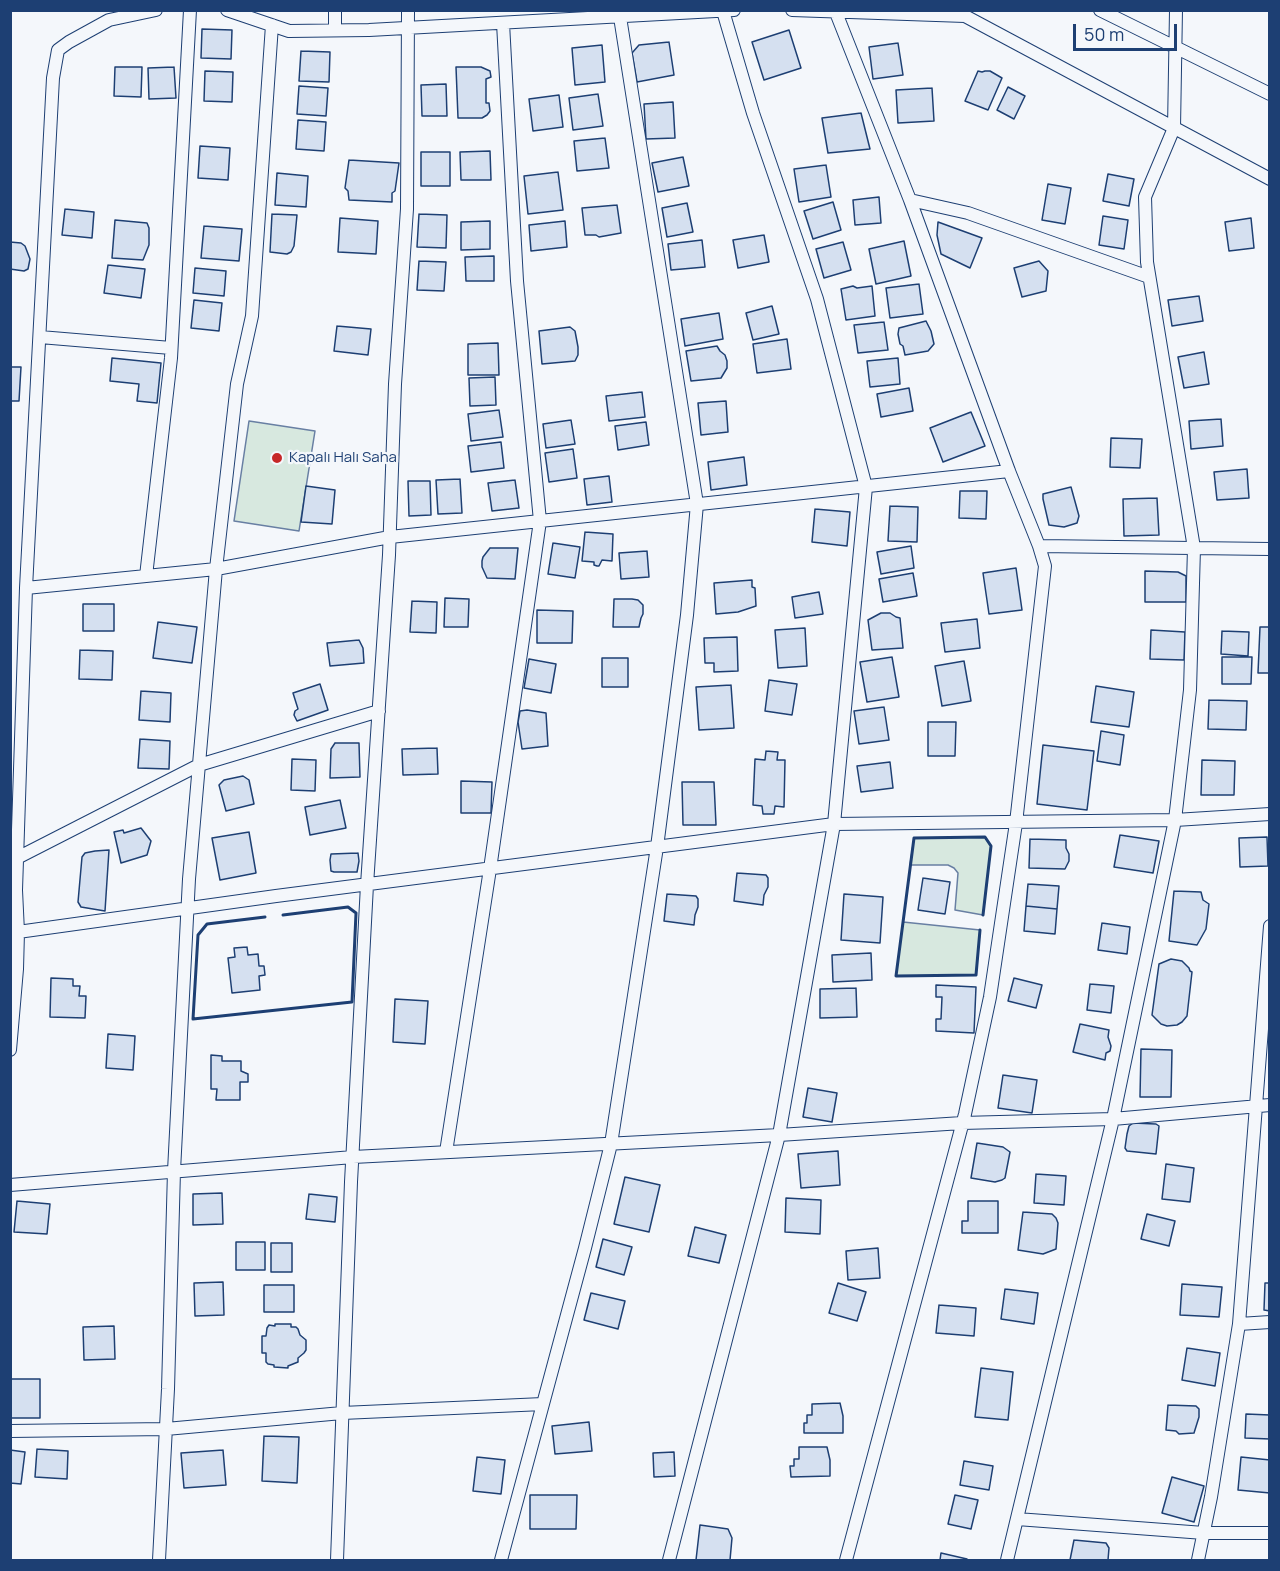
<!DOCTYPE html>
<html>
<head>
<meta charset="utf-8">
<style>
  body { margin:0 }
  #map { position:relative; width:1280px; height:1571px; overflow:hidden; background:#f4f7fb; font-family:Manrope,sans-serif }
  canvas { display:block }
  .frame { position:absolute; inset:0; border:12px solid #1d3f73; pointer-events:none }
  .scale { position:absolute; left:1073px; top:24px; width:104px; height:27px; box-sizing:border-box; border:3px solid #1d3f73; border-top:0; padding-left:8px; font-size:18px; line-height:21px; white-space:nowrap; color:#1d3f73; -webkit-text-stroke:4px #f4f7fb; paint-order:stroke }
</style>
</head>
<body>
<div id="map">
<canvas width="1280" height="1571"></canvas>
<div class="frame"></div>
<div class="scale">50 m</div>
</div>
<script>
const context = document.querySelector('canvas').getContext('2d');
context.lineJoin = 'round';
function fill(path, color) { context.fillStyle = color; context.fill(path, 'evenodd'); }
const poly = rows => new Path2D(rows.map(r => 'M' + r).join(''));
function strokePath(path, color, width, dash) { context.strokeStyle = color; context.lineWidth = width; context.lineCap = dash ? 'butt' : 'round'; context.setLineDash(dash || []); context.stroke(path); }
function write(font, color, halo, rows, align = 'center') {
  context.font = font + ' Manrope,sans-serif'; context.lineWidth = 4.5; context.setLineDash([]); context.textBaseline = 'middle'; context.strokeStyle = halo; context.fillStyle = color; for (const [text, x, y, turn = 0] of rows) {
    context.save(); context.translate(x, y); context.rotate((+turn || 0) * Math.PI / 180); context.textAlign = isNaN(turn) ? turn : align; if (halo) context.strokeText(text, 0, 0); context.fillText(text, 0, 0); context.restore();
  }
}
const green = poly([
  [249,421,315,431,299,531,234,521,249,421],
  [985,837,991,846,983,915,955,910,958,873,954,868,948,865,910,865,914,838,985,837],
  [903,922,980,930,976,975,896,976,903,922]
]);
const building = poly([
  [202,29,232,30,231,59,201,58,202,29],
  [789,30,801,68,764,80,752,42,789,30],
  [669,42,674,75,637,82,632,53,639,45,669,42],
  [898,43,903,75,873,79,869,47,898,43],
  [602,45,605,82,575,85,572,48,602,45],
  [301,51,330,52,329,82,299,81,301,51],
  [115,67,142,67,141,97,114,96,115,67],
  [174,67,176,98,149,99,148,68,174,67],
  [456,67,481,67,490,71,491,77,486,79,486,103,489,103,490,111,487,115,482,118,458,118,456,67],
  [205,71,233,72,232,102,204,101,205,71],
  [978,71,982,72,985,71,990,71,1002,78,988,110,965,101,978,71],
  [446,84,447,116,422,116,421,85,446,84],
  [299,86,328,88,326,116,297,114,299,86],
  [1008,87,1025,96,1014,119,997,110,1008,87],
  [932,88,934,121,898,123,896,90,932,88],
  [598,94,603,126,573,130,569,98,598,94],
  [559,95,563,127,533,131,529,99,559,95],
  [673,102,675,138,646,139,644,104,673,102],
  [861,113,870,149,828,153,822,118,861,113],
  [298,120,326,122,324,151,296,149,298,120],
  [605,138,609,168,577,171,574,141,605,138],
  [200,146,230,148,228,180,198,178,200,146],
  [490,151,491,180,461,180,460,152,490,151],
  [421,152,450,152,450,186,421,186,421,152],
  [683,157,689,186,658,192,652,163,683,157],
  [349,160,399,163,395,191,392,193,392,202,349,200,348,191,345,188,349,160],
  [826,165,831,197,799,202,794,169,826,165],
  [558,172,563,210,528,214,524,176,558,172],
  [277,173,308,176,306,207,275,205,277,173],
  [1108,174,1134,179,1129,206,1103,201,1108,174],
  [1048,184,1071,188,1065,224,1042,220,1048,184],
  [879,197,881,223,855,225,853,200,879,197],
  [833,202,841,230,813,239,804,211,833,202],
  [687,203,693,232,667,237,662,208,687,203],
  [617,205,621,233,599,237,596,235,585,235,582,208,617,205],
  [65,209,94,212,92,238,62,235,65,209],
  [272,214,297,215,294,246,291,252,287,254,270,252,272,214],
  [419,214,447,215,446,248,417,247,419,214],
  [1103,216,1128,220,1124,249,1099,245,1103,216],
  [340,218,378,221,376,254,338,252,340,218],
  [1251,218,1254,248,1229,251,1225,222,1251,218],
  [115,220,147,223,149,228,149,245,143,260,112,258,115,220],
  [490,221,490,249,461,250,461,222,490,221],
  [565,221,567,247,531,251,529,225,565,221],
  [938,222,982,238,970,268,941,254,937,235,938,222],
  [204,226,242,229,239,261,201,258,204,226],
  [764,235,769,262,738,268,733,240,764,235],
  [702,240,705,267,671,270,668,244,702,240],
  [904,241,911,276,876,284,869,249,904,241],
  [10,242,21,243,25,246,30,259,28,269,24,271,10,269,10,242],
  [843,242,851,270,824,278,816,249,843,242],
  [494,256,494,281,466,281,465,257,494,256],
  [419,261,446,262,444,291,417,290,419,261],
  [1039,261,1048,271,1046,291,1022,297,1014,268,1039,261],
  [108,265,145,269,141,298,104,293,108,265],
  [195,268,226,271,224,296,193,293,195,268],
  [919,284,923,314,890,318,886,288,919,284],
  [853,286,857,288,872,286,875,316,846,320,841,289,853,286],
  [1199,296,1203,321,1172,326,1168,300,1199,296],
  [194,300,222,303,219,331,191,328,194,300],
  [772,306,779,334,753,340,746,313,772,306],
  [719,313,723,339,685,346,681,319,719,313],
  [926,321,931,331,934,344,928,351,905,355,903,346,900,344,898,334,899,328,926,321],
  [884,322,888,350,858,353,854,325,884,322],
  [337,326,371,329,368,355,334,351,337,326],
  [570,327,575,331,578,347,578,355,575,361,542,364,539,331,570,327],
  [787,339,791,369,757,373,753,344,787,339],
  [498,343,499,375,468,375,468,344,498,343],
  [717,346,720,351,725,355,727,361,727,368,721,378,691,381,686,351,717,346],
  [1204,352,1209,384,1184,388,1178,357,1204,352],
  [112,358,161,363,157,403,137,401,139,384,110,381,112,358],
  [898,358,900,384,870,387,867,361,898,358],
  [10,367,21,367,19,401,10,401,10,367],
  [495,377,496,405,470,406,469,378,495,377],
  [909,388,913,411,881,417,877,394,909,388],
  [642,392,645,417,609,421,606,396,642,392],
  [726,401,728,432,701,435,698,403,726,401],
  [499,410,503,437,471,441,468,414,499,410],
  [971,412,985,446,943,462,930,428,971,412],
  [1221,419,1223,446,1191,449,1189,421,1221,419],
  [571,420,575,444,546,448,543,424,571,420],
  [646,422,649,445,618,450,615,426,646,422],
  [1111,438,1142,439,1140,468,1110,467,1111,438],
  [501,442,504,468,471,472,468,446,501,442],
  [573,449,577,478,549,482,545,453,573,449],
  [744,457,747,485,711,490,708,462,744,457],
  [1247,469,1249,498,1217,500,1214,472,1247,469],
  [609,476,612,502,587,505,584,479,609,476],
  [460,479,462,513,438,514,436,480,460,479],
  [515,480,519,508,492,511,488,483,515,480],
  [408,481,430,481,431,515,409,516,408,481],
  [306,486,335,490,332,524,301,522,306,486],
  [1071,487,1079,516,1077,523,1064,527,1049,525,1043,499,1043,494,1071,487],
  [960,491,987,491,986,519,959,518,960,491],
  [1157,498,1159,535,1124,536,1123,499,1157,498],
  [890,506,918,507,917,542,888,541,890,506],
  [815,509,850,512,847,546,812,542,815,509],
  [585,532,613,534,612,561,602,560,599,566,597,566,594,565,594,562,582,561,585,532],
  [553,543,580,547,575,578,548,574,553,543],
  [911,546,914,568,881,574,877,552,911,546],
  [490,548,518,548,515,579,487,578,482,567,482,561,483,557,490,548],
  [647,551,649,577,621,579,619,553,647,551],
  [1016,568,1022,610,989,614,983,573,1016,568],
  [1145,571,1178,572,1186,576,1186,602,1145,602,1145,571],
  [913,573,917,596,883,602,879,579,913,573],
  [752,580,752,587,755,588,756,606,738,612,716,614,714,583,752,580],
  [819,592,823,614,795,618,792,597,819,592],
  [445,598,469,599,468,627,444,627,445,598],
  [614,599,632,599,638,600,643,605,643,614,641,618,639,627,613,627,614,599],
  [412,601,437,602,436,633,410,632,412,601],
  [83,604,114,604,114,631,83,631,83,604],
  [537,610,573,611,572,643,537,643,537,610],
  [881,613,890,613,896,617,900,618,903,648,872,650,868,620,881,613],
  [977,619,980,648,945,652,941,623,977,619],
  [158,622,197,627,192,663,153,658,158,622],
  [1260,627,1270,627,1270,673,1258,673,1260,627],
  [805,628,807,666,778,668,775,630,805,628],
  [1151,630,1185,632,1184,660,1150,659,1151,630],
  [1222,631,1249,632,1248,656,1221,654,1222,631],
  [737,637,738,671,714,672,714,663,705,663,704,638,737,637],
  [359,640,363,648,364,663,330,666,327,643,359,640],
  [80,650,113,651,112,680,79,679,80,650],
  [892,657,899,697,867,702,860,662,892,657],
  [1222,657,1252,657,1251,684,1222,684,1222,657],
  [602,658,628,658,628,687,602,687,602,658],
  [529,659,556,664,551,693,524,688,529,659],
  [964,661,971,701,942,706,935,666,964,661],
  [769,680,797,684,792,715,765,711,769,680],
  [320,684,328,710,297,721,294,715,295,711,298,709,293,693,320,684],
  [731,685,734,728,699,730,696,687,731,685],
  [1096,686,1134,692,1129,727,1091,722,1096,686],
  [141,691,171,693,170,722,139,720,141,691],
  [1209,700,1247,701,1246,730,1208,729,1209,700],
  [884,707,889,740,859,744,854,711,884,707],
  [527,710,546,713,548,746,522,749,518,722,520,711,527,710],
  [928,722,956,722,955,756,928,756,928,722],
  [1101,731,1124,735,1120,765,1097,761,1101,731],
  [140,739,170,741,169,769,138,768,140,739],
  [335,743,359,743,360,777,330,778,331,749,335,743],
  [1043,745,1094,751,1087,810,1037,804,1043,745],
  [437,748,438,774,403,775,402,749,437,748],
  [766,751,778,752,777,760,785,760,784,807,775,806,774,814,763,814,762,806,753,805,755,759,765,760,766,751],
  [292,759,316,760,315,791,291,790,292,759],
  [1202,760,1235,761,1234,795,1201,795,1202,760],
  [890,762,893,788,861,792,857,766,890,762],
  [243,776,249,780,254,804,226,811,219,785,224,780,243,776],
  [461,781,492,782,491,813,461,813,461,781],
  [682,782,714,782,716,825,683,825,682,782],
  [340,800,346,828,310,835,305,807,340,800],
  [141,828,151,841,147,855,121,863,114,832,123,830,124,833,141,828],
  [249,832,256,873,220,880,212,838,249,832],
  [1120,835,1159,841,1153,873,1114,867,1120,835],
  [1267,837,1268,866,1240,867,1239,838,1267,837],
  [1030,839,1066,840,1066,848,1069,854,1069,861,1065,869,1029,868,1030,839],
  [109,850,105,911,81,907,78,902,82,857,85,853,95,851,109,850],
  [358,853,359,861,357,872,334,872,331,871,330,860,331,854,358,853],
  [737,873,766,875,768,878,768,887,764,895,763,905,734,901,737,873],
  [923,878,950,882,945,914,918,910,923,878],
  [1028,884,1059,886,1057,909,1026,906,1028,884],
  [1174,891,1201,892,1203,900,1209,904,1206,929,1197,945,1169,941,1174,891],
  [667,894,696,896,698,899,698,907,695,915,694,925,664,921,667,894],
  [844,894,883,897,880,943,841,940,844,894],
  [1026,906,1057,909,1055,934,1024,931,1026,906],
  [1102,923,1130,927,1127,954,1098,950,1102,923],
  [247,947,248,955,258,954,259,966,264,966,265,975,259,976,260,990,232,993,228,958,235,957,234,948,247,947],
  [871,953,872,980,833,982,832,955,871,953],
  [1171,959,1182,961,1189,968,1190,971,1192,972,1187,1016,1182,1022,1177,1025,1167,1026,1161,1024,1152,1015,1159,964,1171,959],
  [51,978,73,979,73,986,80,986,79,996,86,996,85,1018,50,1017,51,978],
  [1014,978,1042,985,1036,1008,1008,1001,1014,978],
  [1090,984,1114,986,1111,1013,1087,1010,1090,984],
  [936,985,976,987,974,1033,936,1031,936,1019,941,1019,942,997,936,997,936,985],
  [856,988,857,1017,820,1018,820,989,856,988],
  [395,999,428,1001,425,1044,393,1042,395,999],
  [1080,1024,1109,1030,1108,1037,1111,1046,1110,1051,1106,1053,1105,1060,1073,1052,1080,1024],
  [108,1034,135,1036,133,1070,106,1068,108,1034],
  [1141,1049,1172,1050,1171,1097,1140,1097,1141,1049],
  [211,1055,222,1056,222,1061,241,1061,241,1071,248,1074,248,1082,240,1082,240,1100,216,1100,217,1089,211,1089,211,1055],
  [1003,1075,1037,1080,1032,1113,998,1108,1003,1075],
  [808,1088,837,1093,832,1122,803,1117,808,1088],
  [1133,1123,1156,1124,1159,1126,1156,1154,1127,1151,1125,1148,1127,1134,1129,1126,1133,1123],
  [977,1143,1003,1147,1010,1152,1005,1178,1002,1180,995,1182,971,1178,977,1143],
  [838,1151,840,1185,801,1188,798,1154,838,1151],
  [1166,1164,1194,1168,1190,1202,1162,1199,1166,1164],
  [1036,1174,1066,1176,1064,1205,1034,1203,1036,1174],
  [625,1177,660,1185,649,1232,614,1224,625,1177],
  [222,1193,223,1224,193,1225,193,1194,222,1193],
  [309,1194,337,1197,335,1222,306,1219,309,1194],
  [786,1198,821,1200,820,1234,785,1232,786,1198],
  [17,1201,50,1204,47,1234,14,1232,17,1201],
  [968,1201,998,1201,998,1233,962,1233,962,1221,968,1221,968,1201],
  [1023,1212,1052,1214,1056,1218,1058,1223,1056,1249,1043,1254,1018,1250,1023,1212],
  [1147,1214,1175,1221,1169,1246,1141,1239,1147,1214],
  [695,1227,726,1235,719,1263,688,1256,695,1227],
  [603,1239,632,1247,624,1275,596,1267,603,1239],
  [236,1242,265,1242,265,1270,236,1270,236,1242],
  [271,1243,292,1243,292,1272,271,1272,271,1243],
  [878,1248,880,1278,848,1280,846,1251,878,1248],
  [223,1282,224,1315,195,1316,194,1283,223,1282],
  [838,1283,866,1292,857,1321,829,1313,838,1283],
  [1265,1283,1270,1283,1270,1311,1264,1310,1265,1283],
  [1182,1284,1222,1287,1219,1317,1180,1315,1182,1284],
  [264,1285,294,1285,294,1312,264,1312,264,1285],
  [1005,1289,1038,1293,1034,1324,1001,1319,1005,1289],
  [591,1293,625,1301,618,1329,584,1320,591,1293],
  [939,1305,976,1308,974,1336,936,1333,939,1305],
  [275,1324,291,1324,291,1327,296,1327,298,1329,300,1335,306,1340,306,1350,304,1353,298,1358,298,1362,288,1366,288,1368,274,1367,274,1365,268,1364,266,1362,266,1353,262,1353,262,1336,266,1336,267,1328,269,1325,275,1326,275,1324],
  [114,1326,115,1359,84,1360,83,1327,114,1326],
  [1187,1348,1220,1353,1215,1386,1182,1380,1187,1348],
  [981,1368,1013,1372,1008,1420,975,1417,981,1368],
  [10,1379,40,1379,40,1418,10,1418,10,1379],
  [840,1403,843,1416,843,1433,804,1433,804,1423,807,1423,807,1415,812,1415,812,1404,840,1403],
  [1168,1405,1196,1406,1199,1409,1199,1417,1194,1433,1179,1434,1176,1431,1166,1430,1168,1405],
  [1246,1414,1270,1415,1270,1439,1245,1438,1246,1414],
  [589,1422,592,1451,555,1454,552,1426,589,1422],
  [264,1436,299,1437,297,1483,262,1481,264,1436],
  [799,1447,827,1447,830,1460,830,1476,791,1477,790,1466,794,1466,794,1459,799,1459,799,1447],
  [37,1449,68,1451,67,1479,35,1477,37,1449],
  [10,1450,25,1452,21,1484,10,1483,10,1450],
  [223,1450,226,1485,184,1488,181,1453,223,1450],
  [674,1452,675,1476,654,1477,653,1453,674,1452],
  [477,1457,505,1460,501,1494,473,1491,477,1457],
  [1241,1457,1270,1460,1270,1493,1238,1490,1241,1457],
  [964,1461,993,1466,989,1490,960,1485,964,1461],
  [1172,1477,1204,1486,1194,1522,1162,1513,1172,1477],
  [530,1495,577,1495,576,1529,530,1529,530,1495],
  [955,1495,978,1500,971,1529,948,1524,955,1495],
  [700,1525,728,1529,732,1538,730,1560,696,1560,700,1525],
  [1074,1540,1106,1543,1109,1548,1108,1560,1070,1560,1074,1540],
  [941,1553,967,1559,967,1560,940,1560,941,1553]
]);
const street = poly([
  [227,10,289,31,369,30,734,10],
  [792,10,965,16,1270,179],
  [835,10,910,200,1009,471,1039,546,1045,566,1016,823,990,997,965,1114,846,1560],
  [1100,10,1270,94],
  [335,30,335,10],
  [910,200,968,213,1149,277],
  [40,337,171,348],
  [1039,546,1270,549],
  [146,576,171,358,190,10],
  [26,588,216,569,390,537,1009,471],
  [17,858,199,765,379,711],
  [18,932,276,896,834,824,1175,820,1270,814],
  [10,1050,17,969,18,932,16,890,26,588,53,78,58,50,69,42,109,20,156,10],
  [446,1152,490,869,540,521,517,281,503,23],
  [10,1185,353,1157,779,1135,962,1123,1113,1119,1270,1105],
  [1239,1324,1270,1322],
  [10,1431,166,1429,342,1413,543,1404],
  [1017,1519,1204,1533,1270,1533],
  [159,1560,168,1389,174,1171,189,879,216,569,237,384,252,316,272,25],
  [337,1560,351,1182,367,885,389,555,395,384,407,209,408,10],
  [501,1560,585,1248,611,1144,657,847,687,615,697,504,620,17],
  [669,1560,779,1135,834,824,866,487,817,299,753,113,723,11],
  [1007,1560,1113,1119,1175,820,1190,690,1194,548,1147,262,1145,197,1174,128,1176,10],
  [1198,1560,1211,1497,1239,1324,1270,926]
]);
const wall = poly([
  [265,917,207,924,198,935,193,1019,352,1002,356,913,348,907,283,915],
  [980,930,976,975,896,976,914,838,985,837,991,846,983,915]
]);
const markers = [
  [277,458,6,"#c62828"]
];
const poiNames = [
  ["Kapalı Halı Saha",289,458]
];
fill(green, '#d7e8df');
strokePath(green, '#687fa3', 1.5);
fill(building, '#d5e0f0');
strokePath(building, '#1d3f73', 1.5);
strokePath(street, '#1d3f73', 14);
strokePath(street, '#f4f7fb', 12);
strokePath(wall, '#1d3f73', 3);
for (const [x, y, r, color] of markers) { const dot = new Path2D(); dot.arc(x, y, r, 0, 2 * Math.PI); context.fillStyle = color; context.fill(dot); strokePath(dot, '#f4f7fb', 2); }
write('15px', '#1d3f73', '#f4f7fb', poiNames, 'left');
</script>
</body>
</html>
